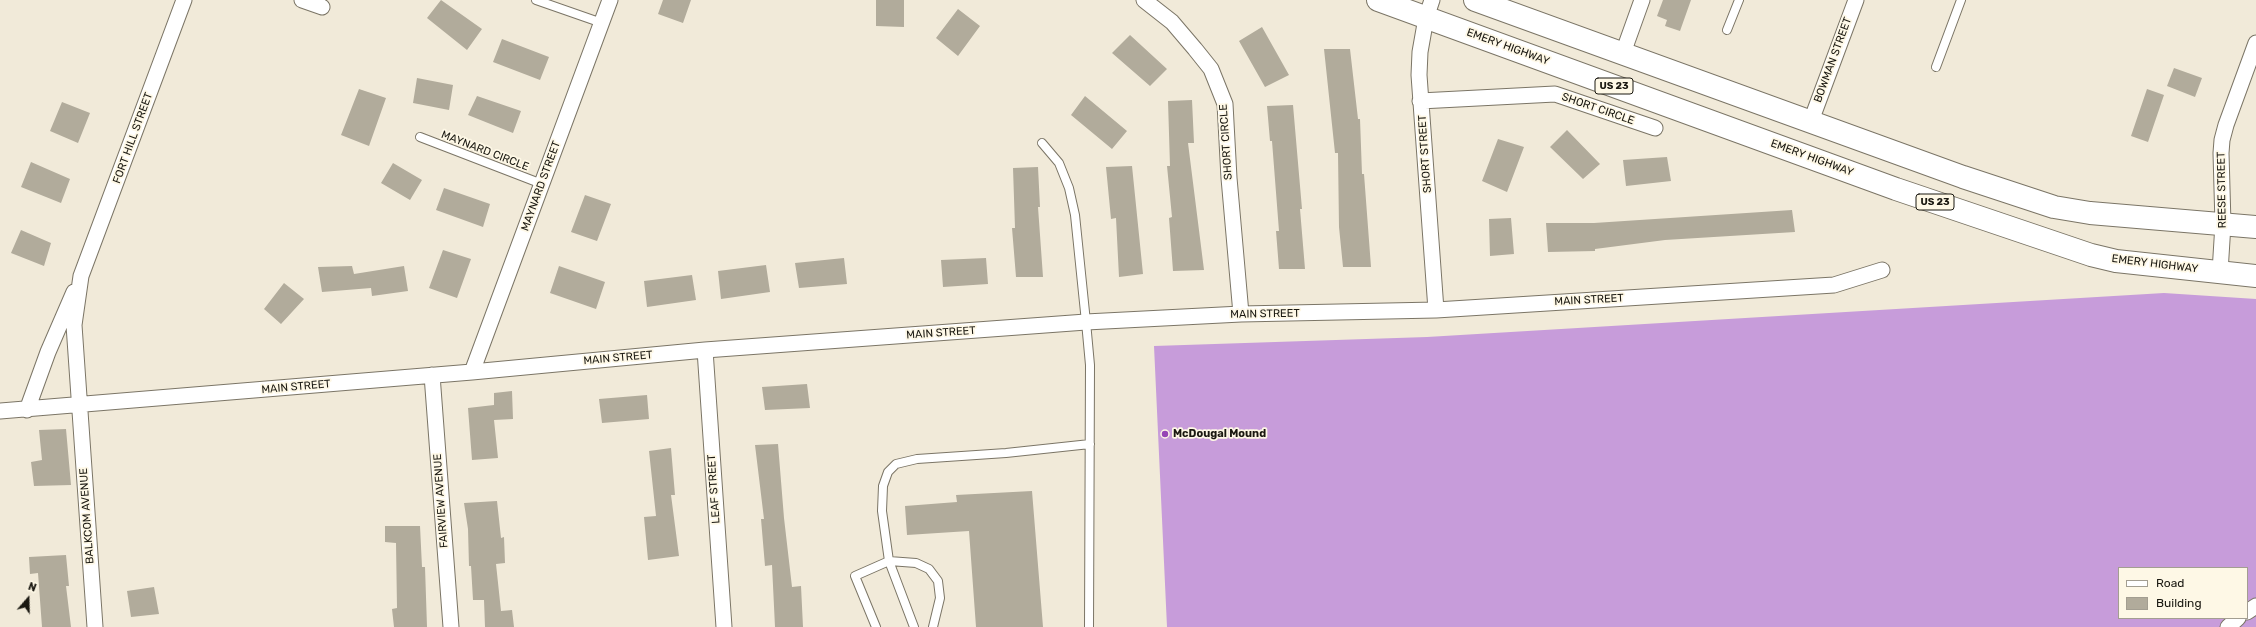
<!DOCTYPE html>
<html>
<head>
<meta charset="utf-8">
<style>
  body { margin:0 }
  #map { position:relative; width:2256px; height:627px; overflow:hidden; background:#f1ead9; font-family:Rubik,sans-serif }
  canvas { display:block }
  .legend { position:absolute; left:2118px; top:567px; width:130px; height:52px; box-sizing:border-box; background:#fef8e6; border:1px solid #a39e91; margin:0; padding:5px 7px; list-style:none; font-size:12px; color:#1a1811 }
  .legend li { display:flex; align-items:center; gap:8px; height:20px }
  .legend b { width:20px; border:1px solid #a39e91 }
  .north { position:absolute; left:8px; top:579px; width:40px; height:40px; -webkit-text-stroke:3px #fef8e6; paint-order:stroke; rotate:20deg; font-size:11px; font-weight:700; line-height:16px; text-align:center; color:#1a1811 }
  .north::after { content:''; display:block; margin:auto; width:14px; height:18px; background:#1a1811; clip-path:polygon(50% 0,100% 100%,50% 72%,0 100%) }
</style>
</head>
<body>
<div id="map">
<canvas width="2256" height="627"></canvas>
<ul class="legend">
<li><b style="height:5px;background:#fff"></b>Road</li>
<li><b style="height:11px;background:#b1ab9b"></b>Building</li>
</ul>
<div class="north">N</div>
</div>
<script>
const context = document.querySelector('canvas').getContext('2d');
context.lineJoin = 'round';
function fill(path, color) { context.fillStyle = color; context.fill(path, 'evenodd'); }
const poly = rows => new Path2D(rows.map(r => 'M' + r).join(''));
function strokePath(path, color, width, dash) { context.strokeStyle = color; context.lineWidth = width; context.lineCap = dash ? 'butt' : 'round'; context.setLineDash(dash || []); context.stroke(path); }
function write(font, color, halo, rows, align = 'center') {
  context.font = font + ' Rubik,sans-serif'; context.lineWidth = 3.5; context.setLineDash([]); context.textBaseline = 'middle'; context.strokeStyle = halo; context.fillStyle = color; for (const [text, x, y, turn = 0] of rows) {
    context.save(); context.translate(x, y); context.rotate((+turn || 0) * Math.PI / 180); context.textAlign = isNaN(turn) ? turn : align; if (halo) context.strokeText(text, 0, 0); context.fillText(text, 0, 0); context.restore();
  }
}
const forest = poly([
  [2164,293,2256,299,2256,627,1167,627,1154,346,1427,337],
  [2119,568,2247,568,2247,618,2119,618]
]);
const building = poly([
  [441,0,482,29,467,50,427,18],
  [663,0,691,0,683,23,658,14],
  [876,0,904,0,904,27,876,26],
  [1663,0,1691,0,1680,31,1665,26,1667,20,1657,16],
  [958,9,980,26,958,56,936,38],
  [1262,27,1289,75,1265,87,1239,41],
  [1130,35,1167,69,1150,86,1112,53],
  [502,39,549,57,540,80,493,62],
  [1324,49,1350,49,1358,119,1360,119,1362,174,1364,174,1371,267,1343,267,1339,227,1338,153,1335,153],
  [2174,68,2202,78,2195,97,2167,86],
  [417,78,453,85,449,110,413,103],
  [359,89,386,98,369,146,341,135],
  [2147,89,2164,95,2148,142,2131,136],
  [477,96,521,111,513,133,468,115],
  [1085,96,1127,131,1112,149,1071,115],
  [1192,100,1194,143,1188,143,1204,270,1173,271,1169,218,1172,217,1167,166,1170,166,1168,101],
  [62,102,90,113,78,143,50,131],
  [1293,105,1302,209,1300,209,1305,269,1279,269,1276,231,1279,231,1272,141,1270,141,1267,106],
  [1567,130,1600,164,1583,179,1550,147],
  [1498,139,1524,147,1507,192,1482,181],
  [1667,157,1671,181,1626,186,1623,160],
  [31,162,70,179,61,203,21,187],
  [393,163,422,180,410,200,381,183],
  [1132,166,1143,274,1119,277,1116,218,1111,219,1106,167],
  [1038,167,1040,207,1038,207,1043,277,1016,277,1012,228,1015,228,1013,168],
  [444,188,490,204,483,227,436,210],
  [585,195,611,204,597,241,571,232],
  [1792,210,1795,232,1665,240,1595,249,1595,251,1548,252,1546,223,1594,223],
  [1511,218,1514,254,1490,256,1489,219],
  [21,230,51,243,44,266,11,253],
  [443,250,471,259,457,298,429,288],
  [844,258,847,284,799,288,795,263],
  [986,258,988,284,943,287,941,260],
  [766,265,770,292,721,299,718,271],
  [352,266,354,274,404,266,408,291,372,296,371,288,322,292,318,267],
  [559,266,605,282,596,309,550,293],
  [692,275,696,300,647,307,644,281],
  [284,283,304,299,281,324,264,309],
  [807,384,810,408,765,410,762,387],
  [512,391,513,419,494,420,498,458,472,460,468,408,494,405,494,393],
  [647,395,649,419,602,423,599,399],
  [66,429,71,485,34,486,31,462,42,460,39,430],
  [778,444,784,518,792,587,801,586,803,627,775,627,772,565,765,566,761,519,764,519,755,445],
  [671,448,675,495,671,495,679,556,648,560,644,517,656,516,649,451],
  [1032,491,1043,627,976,627,969,531,907,535,905,506,957,502,956,495],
  [497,501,501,538,504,537,505,563,496,564,501,611,512,610,514,627,485,627,484,600,473,600,471,566,469,566,468,529,464,503],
  [385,526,420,526,422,567,425,567,427,627,394,627,392,609,397,608,396,543,385,542],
  [66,555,69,586,66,586,71,627,42,627,38,573,30,574,29,557],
  [154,587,159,614,131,617,127,591]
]);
const service = poly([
  [536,0,602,23],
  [1727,30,1739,0],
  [1936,67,1961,0],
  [420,137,542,184],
  [1042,143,1059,163,1069,188,1075,215,1086,322,1090,365,1089,627],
  [876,627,855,576,889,561,916,563,929,569,938,581,940,598,933,627],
  [914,627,889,561,882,511,883,486,888,472,896,464,917,459,1006,453,1090,444]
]);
const minor = poly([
  [302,0,322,7],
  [1144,0,1172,22,1195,49,1211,69,1225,104,1229,178,1241,314],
  [1432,0,1426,18,1420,52,1419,75,1436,310],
  [1623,53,1642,0],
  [1420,101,1555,94,1655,128],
  [1811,121,1856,0],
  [2220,272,2223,224,2221,153,2222,140,2226,125,2256,43],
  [705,350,724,627],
  [472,372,610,0],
  [432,375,451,627],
  [27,410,48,352,74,292],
  [0,411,472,372,705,350,1086,322,1241,314,1436,310,1834,285,1882,270],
  [2247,612,2256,606],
  [95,627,74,325,81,276,184,0],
  [2228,627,2238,618]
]);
const trunk = poly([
  [1378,0,1896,189,2091,255,2116,261,2256,276],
  [1475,0,1963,177,2054,207,2090,213,2256,227]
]);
const markers = [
  [1165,434,4,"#9646b5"]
];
const shields = [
  [1614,86,38],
  [1935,202,38]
];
const shieldNames = [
  ["US 23",1614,86],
  ["US 23",1935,202]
];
const streetNames = [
  ["EMERY HIGHWAY",1508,47,20],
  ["BOWMAN STREET",1833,60,-70],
  ["SHORT CIRCLE",1598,109,19],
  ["FORT HILL STREET",133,138,-70],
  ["SHORT CIRCLE",1226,142,-94],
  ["MAYNARD CIRCLE",485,151,21],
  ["SHORT STREET",1425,154,-94],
  ["EMERY HIGHWAY",1812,158,20],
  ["MAYNARD STREET",541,186,-70],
  ["REESE STREET",2222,190,-91],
  ["EMERY HIGHWAY",2155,264,7],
  ["MAIN STREET",1589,300,-3],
  ["MAIN STREET",1265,314,-1],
  ["MAIN STREET",941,333,-4],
  ["MAIN STREET",618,358,-5],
  ["MAIN STREET",296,387,-5],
  ["LEAF STREET",714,489,-94],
  ["FAIRVIEW AVENUE",441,501,-94],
  ["BALKCOM AVENUE",87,516,-94]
];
const poiNames = [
  ["McDougal Mound",1173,434]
];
fill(forest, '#c79cda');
fill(building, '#b1ab9b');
strokePath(service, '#7b7566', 10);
strokePath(minor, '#7b7566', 17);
strokePath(trunk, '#7b7566', 24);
strokePath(service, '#fff', 8);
strokePath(minor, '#fff', 15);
strokePath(trunk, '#fff', 22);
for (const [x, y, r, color] of markers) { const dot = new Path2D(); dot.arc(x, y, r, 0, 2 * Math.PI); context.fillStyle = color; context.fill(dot); strokePath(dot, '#fef8e6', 1.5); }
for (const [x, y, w] of shields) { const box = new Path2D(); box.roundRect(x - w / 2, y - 8, w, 16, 3); context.fillStyle = '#fef8e6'; context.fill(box); strokePath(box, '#1a1811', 1); }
write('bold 10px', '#1a1811', null, shieldNames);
write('11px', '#1a1811', '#fef8e6', streetNames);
write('bold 11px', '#1a1811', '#fef8e6', poiNames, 'left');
</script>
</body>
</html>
